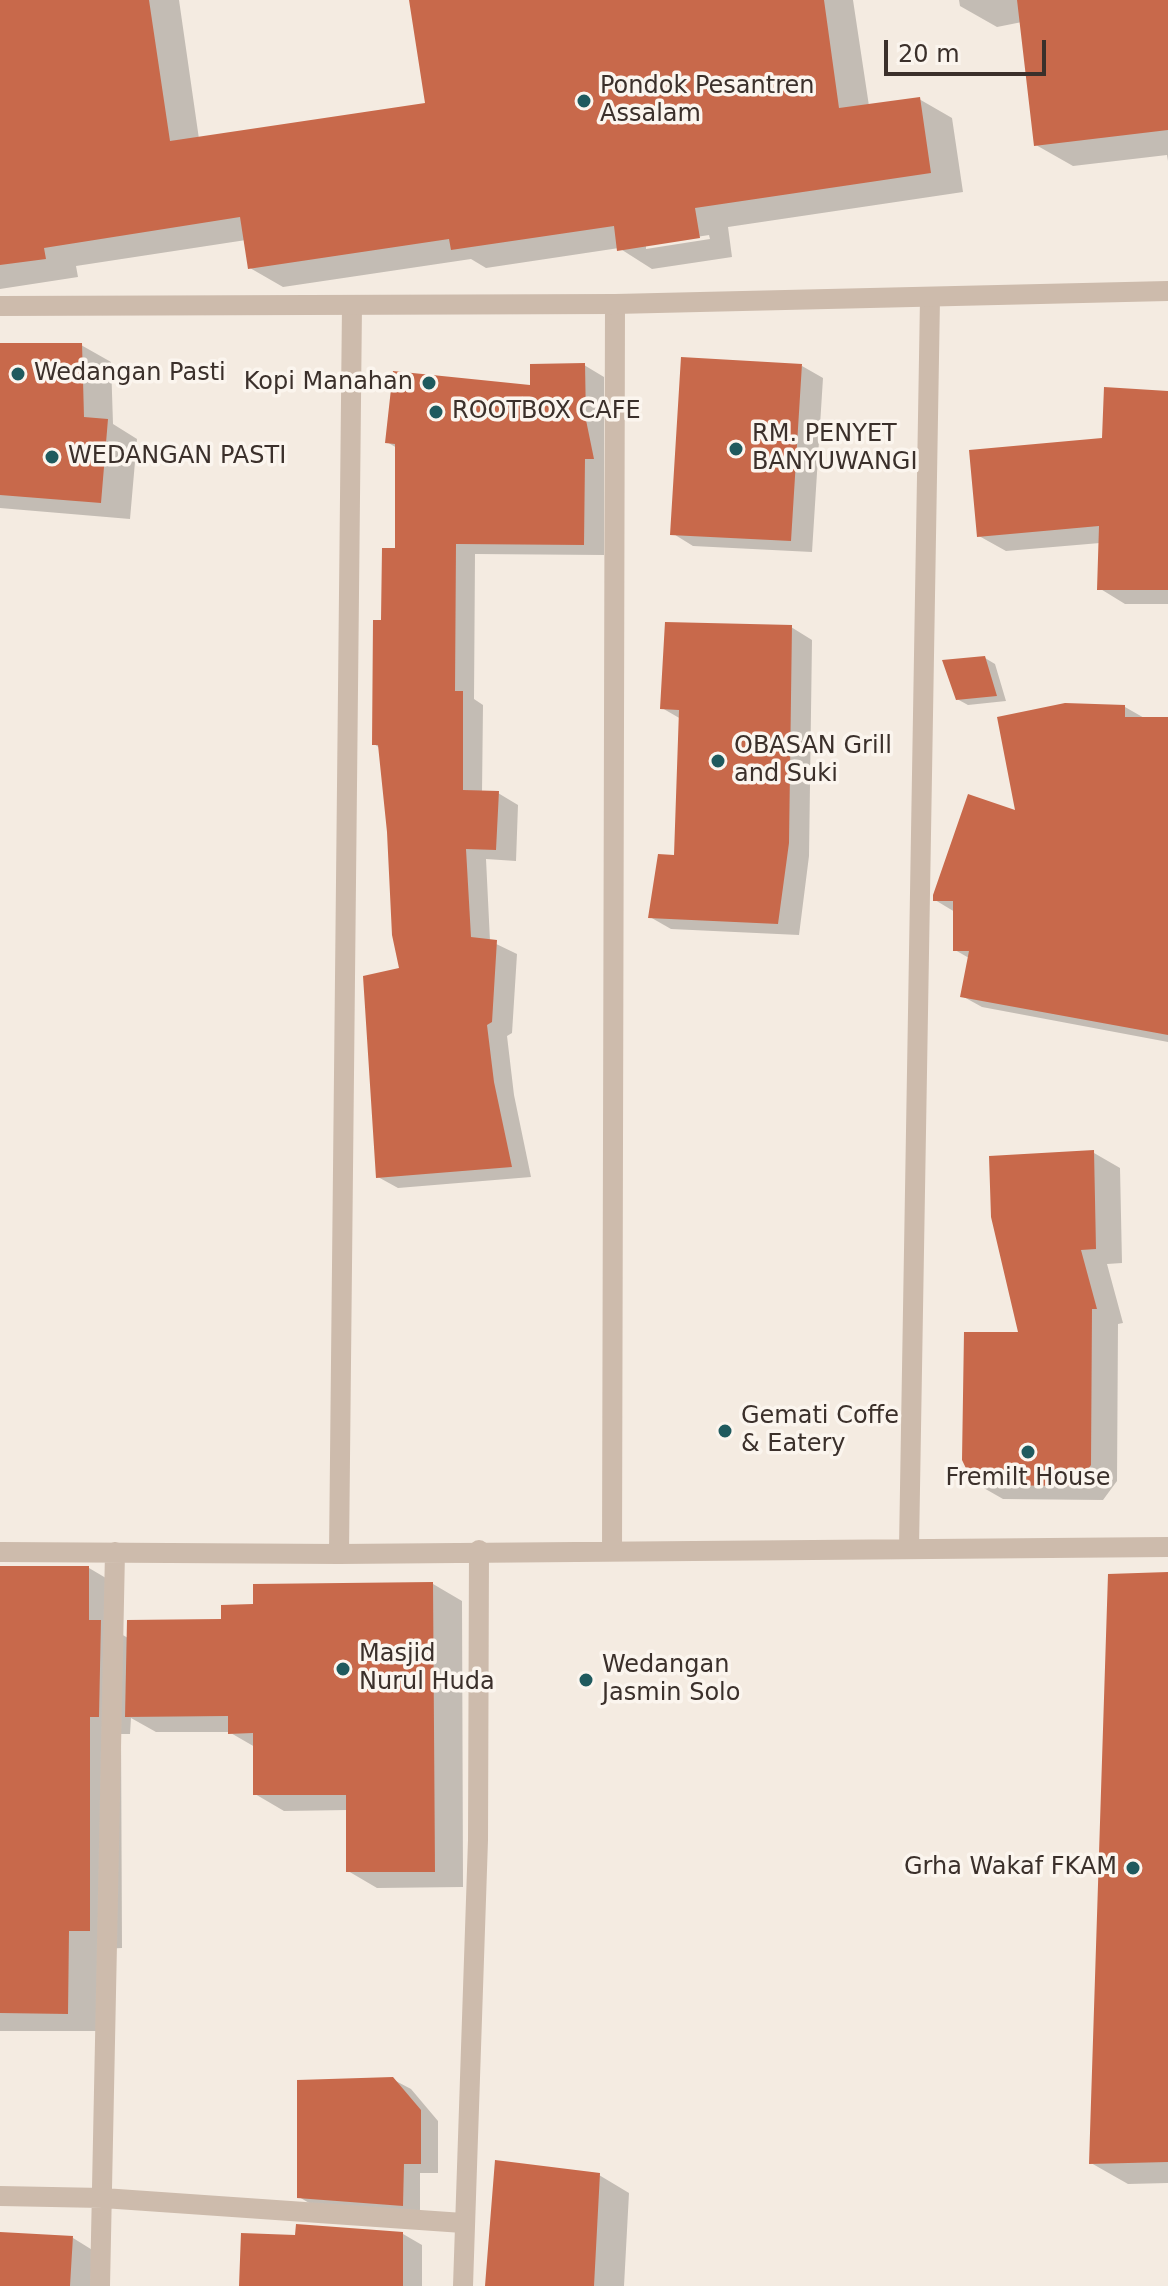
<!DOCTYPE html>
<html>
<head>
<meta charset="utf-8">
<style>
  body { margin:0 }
  #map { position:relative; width:1168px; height:2286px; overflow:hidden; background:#f4ebe1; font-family:"DejaVu Sans",sans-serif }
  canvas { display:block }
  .scale { position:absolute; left:884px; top:40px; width:162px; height:36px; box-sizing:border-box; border:4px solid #3b302b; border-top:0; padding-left:10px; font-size:24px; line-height:28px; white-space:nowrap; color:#3b302b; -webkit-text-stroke:6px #fbf5ee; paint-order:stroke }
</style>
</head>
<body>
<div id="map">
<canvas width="1168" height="2286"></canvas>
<div class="scale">20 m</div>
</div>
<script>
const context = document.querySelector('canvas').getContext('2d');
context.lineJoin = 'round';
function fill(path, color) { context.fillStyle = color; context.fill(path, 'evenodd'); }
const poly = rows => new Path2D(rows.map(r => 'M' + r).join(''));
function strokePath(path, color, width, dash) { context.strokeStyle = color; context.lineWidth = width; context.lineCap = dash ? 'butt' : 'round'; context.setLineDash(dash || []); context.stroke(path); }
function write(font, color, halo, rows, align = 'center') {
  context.font = font + ' "DejaVu Sans",sans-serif'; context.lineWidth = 7; context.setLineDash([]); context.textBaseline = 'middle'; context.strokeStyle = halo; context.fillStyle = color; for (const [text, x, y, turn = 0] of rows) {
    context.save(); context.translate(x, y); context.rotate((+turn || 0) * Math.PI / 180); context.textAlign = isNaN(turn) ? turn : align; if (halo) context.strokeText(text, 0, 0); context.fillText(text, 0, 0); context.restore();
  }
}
const shadow = poly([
  [0,0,179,0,199,139,427,104,412,0,853,0,869,106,919,99,952,118,963,192,728,227,732,257,652,269,619,248,486,268,471,259,283,287,250,268,246,240,76,266,78,277,0,289],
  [709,235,710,239,646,249,646,245],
  [959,0,1168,0,1168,161,1167,155,1073,166,1036,145,1022,22,997,27,960,6],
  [0,345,81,345,111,362,113,424,137,439,130,519,0,508],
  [584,365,604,377,604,555,475,554,474,699,483,705,482,793,498,793,518,805,516,861,486,859,490,941,517,954,512,1033,507,1036,514,1095,531,1177,398,1188,378,1177,402,969,380,748,374,744,383,622,397,550,397,448,387,442],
  [802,366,823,378,812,552,693,546,672,533],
  [1168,393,1168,604,1125,604,1099,588,1100,543,1006,551,979,536],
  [791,627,812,640,809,856,799,935,671,929,650,917,676,857,681,719,662,708],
  [985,658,995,664,1006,701,968,705,957,699],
  [1125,707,1146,719,1168,719,1168,1042,982,1007,962,996,969,958,955,950,955,912,935,900],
  [1094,1153,1120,1168,1122,1263,1107,1264,1123,1323,1118,1324,1117,1481,1103,1500,1003,1499,975,1483,1021,1334],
  [0,1568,89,1568,121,1587,121,1634,128,1638,223,1621,255,1606,433,1584,462,1601,463,1887,377,1888,348,1871,348,1810,284,1811,255,1794,255,1747,229,1732,156,1732,131,1718,130,1734,121,1734,122,1948,101,1949,100,2031,0,2031],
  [1168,1574,1168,2183,1128,2184,1091,2163],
  [392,2079,411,2089,438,2121,438,2173,420,2173,420,2215,316,2207,299,2197],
  [599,2175,629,2193,624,2286,487,2286],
  [0,2234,73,2238,94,2251,92,2286,0,2286],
  [403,2234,422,2245,422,2286,241,2286,297,2237]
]);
const building = poly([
  [0,0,149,0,170,141,425,103,409,0,824,0,839,108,920,97,931,173,695,208,700,238,617,251,614,226,451,250,449,239,248,269,240,217,44,248,46,259,0,265],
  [1017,0,1168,0,1168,130,1034,146],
  [0,343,82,343,84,417,108,419,101,503,0,495],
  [681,357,802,364,791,541,670,535],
  [585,363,586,420,594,459,585,459,584,545,456,544,455,691,463,691,463,790,499,791,496,850,466,849,471,937,497,940,492,1022,487,1025,494,1082,512,1167,376,1178,363,976,399,968,392,935,387,832,378,745,372,745,373,620,381,620,382,548,395,548,395,444,385,443,393,371,530,385,530,364],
  [1104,387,1168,391,1168,590,1097,590,1099,526,977,537,969,450,1102,438],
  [665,622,792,625,789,843,778,924,648,918,658,854,674,855,679,710,660,709],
  [985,656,997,696,956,700,942,660],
  [1065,703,1125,705,1125,717,1168,717,1168,1035,960,997,969,951,953,951,953,901,933,901,933,895,968,794,1015,810,997,717],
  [1094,1150,1096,1249,1081,1250,1097,1309,1092,1309,1091,1465,1076,1486,974,1485,962,1460,964,1332,1018,1332,991,1217,989,1156],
  [0,1566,89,1566,89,1620,101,1620,99,1717,90,1717,90,1931,69,1931,68,2014,0,2013],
  [1168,1572,1168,2162,1089,2164,1108,1574],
  [433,1582,435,1872,346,1872,346,1795,253,1795,253,1733,228,1734,228,1716,125,1717,127,1620,221,1619,221,1605,253,1604,253,1584],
  [393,2077,421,2110,421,2164,404,2164,403,2206,297,2198,297,2080],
  [495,2160,600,2173,594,2286,485,2286],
  [296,2224,403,2232,403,2286,239,2286,241,2233,295,2235],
  [0,2232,73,2236,70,2286,0,2286]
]);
const minor = poly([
  [909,1548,930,298],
  [612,1550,615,304],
  [0,1552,339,1554,1168,1547],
  [339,1554,352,305],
  [0,2196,103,2198,463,2223],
  [100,2286,115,1552],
  [463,2286,478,1840,479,1550]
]);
const tertiary = poly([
  [0,306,615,304,1168,291]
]);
const markers = [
  [584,101,8,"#1f5a5e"],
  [18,374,8,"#1f5a5e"],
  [429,383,8,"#1f5a5e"],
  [436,412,8,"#1f5a5e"],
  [736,449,8,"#1f5a5e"],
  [52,457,8,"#1f5a5e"],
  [718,761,8,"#1f5a5e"],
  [725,1431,8,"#1f5a5e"],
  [1028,1452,8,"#1f5a5e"],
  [343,1669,8,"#1f5a5e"],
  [586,1680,8,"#1f5a5e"],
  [1133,1868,8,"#1f5a5e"]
];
const poiNames = [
  ["Pondok Pesantren",600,87],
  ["Assalam",600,115],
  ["Wedangan Pasti",34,374],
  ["Kopi Manahan",413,383,"right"],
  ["ROOTBOX CAFE",452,412],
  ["RM. PENYET",752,435],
  ["BANYUWANGI",752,463],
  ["WEDANGAN PASTI",68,457],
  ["OBASAN Grill",734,747],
  ["and Suki",734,775],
  ["Gemati Coffe",741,1417],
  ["& Eatery",741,1445],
  ["Fremilt House",1028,1479,"center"],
  ["Masjid",359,1655],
  ["Nurul Huda",359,1683],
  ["Wedangan",602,1666],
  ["Jasmin Solo",602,1694],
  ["Grha Wakaf FKAM",1117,1868,"right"]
];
fill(shadow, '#0003');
fill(building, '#c8694b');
strokePath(minor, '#cdbbac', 20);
strokePath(tertiary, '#cdbbac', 20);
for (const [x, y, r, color] of markers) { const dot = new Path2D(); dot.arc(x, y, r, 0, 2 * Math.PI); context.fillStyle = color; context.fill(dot); strokePath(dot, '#fbf5ee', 3); }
write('24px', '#3b302b', '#fbf5ee', poiNames, 'left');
</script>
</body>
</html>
